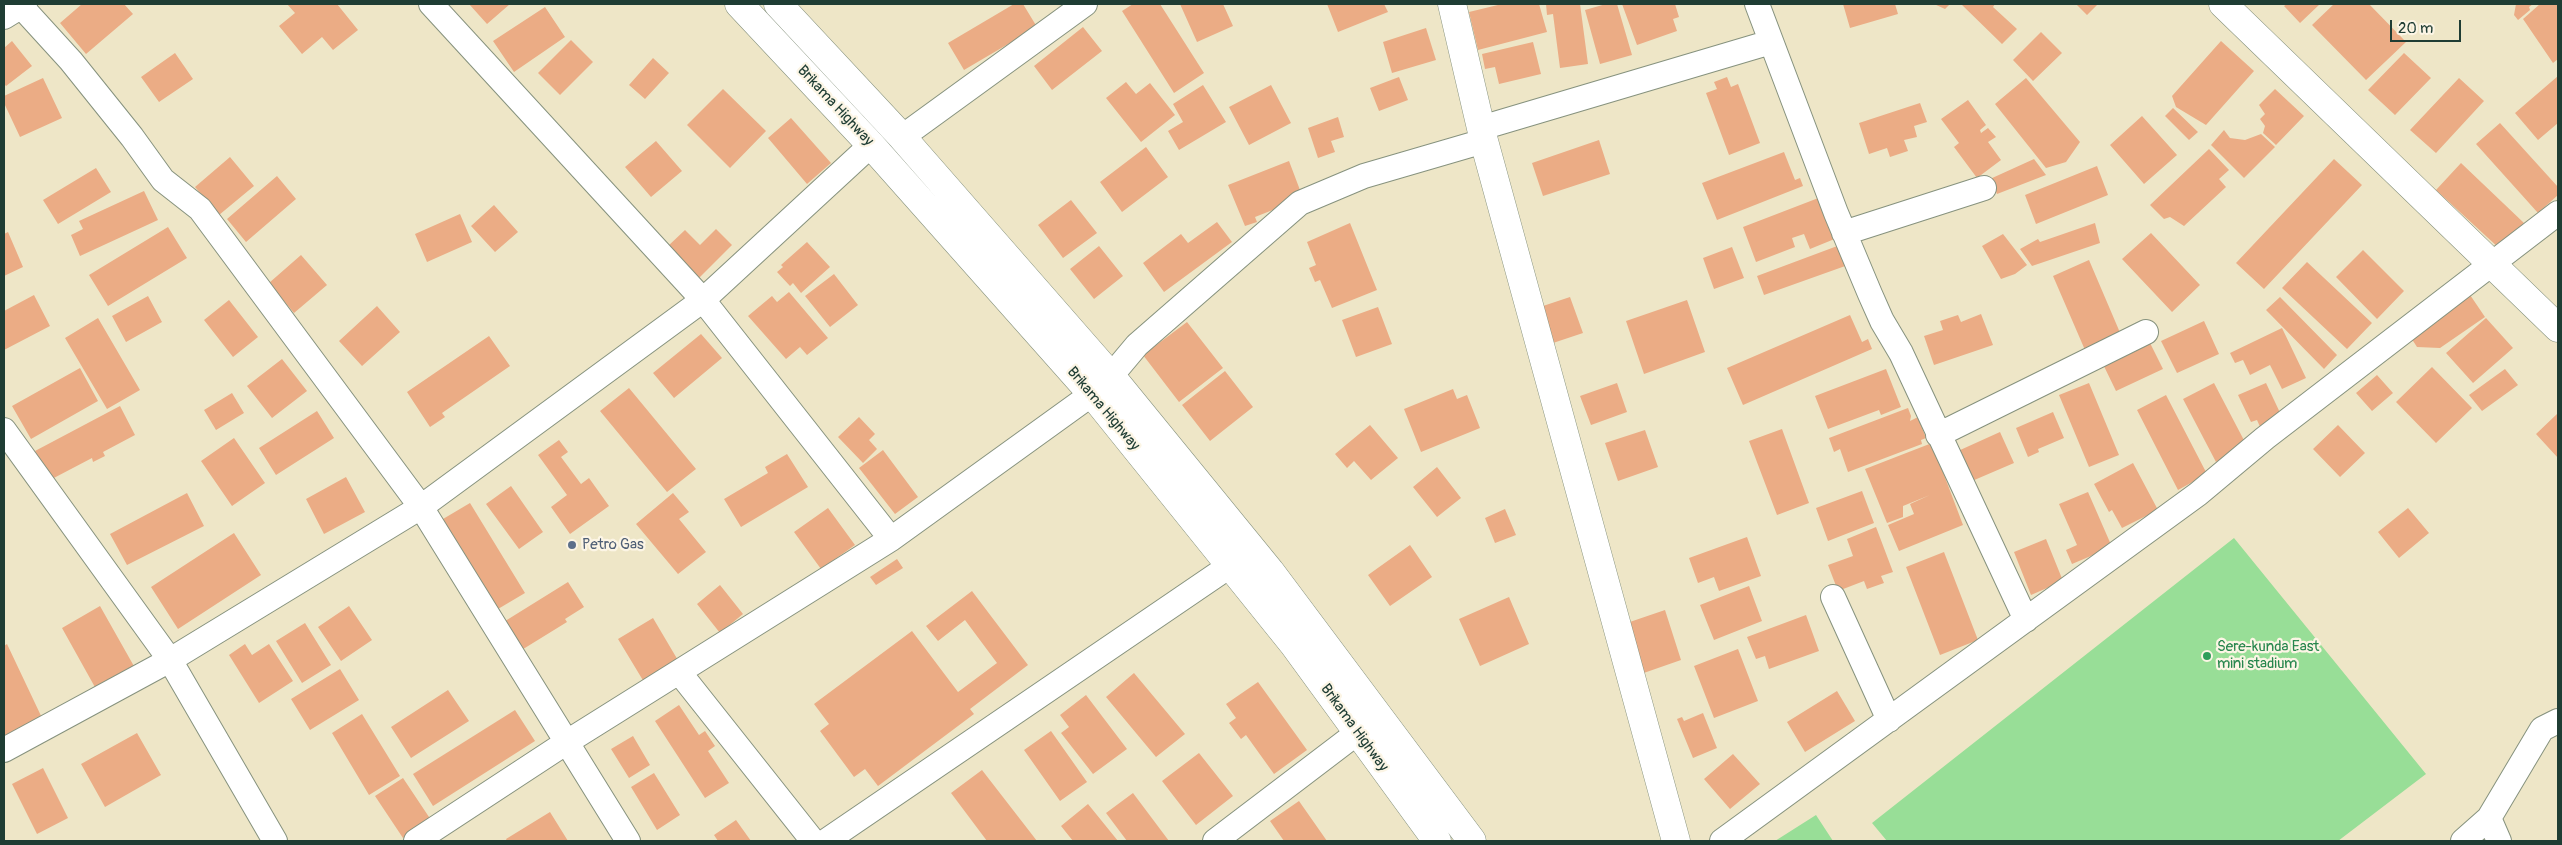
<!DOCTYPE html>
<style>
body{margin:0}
#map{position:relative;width:2562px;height:845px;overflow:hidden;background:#eee6c7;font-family:Pangolin,sans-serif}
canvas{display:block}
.frame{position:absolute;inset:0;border:5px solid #1f3d34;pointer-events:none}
.scale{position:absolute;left:2390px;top:20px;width:71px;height:22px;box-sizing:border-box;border:2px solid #1f3d34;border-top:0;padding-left:6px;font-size:15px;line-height:18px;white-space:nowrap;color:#1f3d34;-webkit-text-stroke:4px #fcf5e5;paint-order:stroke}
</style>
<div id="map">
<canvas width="2562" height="845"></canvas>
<div class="frame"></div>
<div class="scale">20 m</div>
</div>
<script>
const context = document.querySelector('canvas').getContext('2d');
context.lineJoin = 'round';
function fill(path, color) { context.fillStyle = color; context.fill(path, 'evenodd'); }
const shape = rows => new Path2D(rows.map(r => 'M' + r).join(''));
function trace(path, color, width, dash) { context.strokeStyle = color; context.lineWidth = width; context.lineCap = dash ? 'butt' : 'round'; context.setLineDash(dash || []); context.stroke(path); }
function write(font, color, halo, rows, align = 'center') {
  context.font = font + ' Pangolin,sans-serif'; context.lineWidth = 4.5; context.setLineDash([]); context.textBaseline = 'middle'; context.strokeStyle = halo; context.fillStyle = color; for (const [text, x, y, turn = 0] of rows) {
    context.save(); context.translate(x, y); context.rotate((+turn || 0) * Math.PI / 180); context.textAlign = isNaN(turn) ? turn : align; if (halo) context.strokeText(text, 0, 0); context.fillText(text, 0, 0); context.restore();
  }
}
fill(shape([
 [2234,538,2426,774,2338,841,1887,841,1872,823],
 [1816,815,1833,841,1775,841]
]), '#98de97');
fill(shape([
 [82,4,124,4,133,14,86,54,60,23],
 [287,4,337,4,358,30,333,50,322,37,302,54,279,26,295,13],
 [469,4,510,4,487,24],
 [1014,4,1023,4,1037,27,964,70,948,43],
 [1133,4,1160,4,1204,73,1174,93,1122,11],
 [1180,4,1223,4,1233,26,1197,42],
 [1327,4,1384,4,1388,12,1338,32],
 [1502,4,1539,4,1547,32,1478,50,1469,12],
 [1546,4,1580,4,1588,64,1560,68,1553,14,1547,15],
 [1606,4,1617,4,1632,55,1600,64,1585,10],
 [1622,4,1675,4,1679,17,1673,19,1677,31,1637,45],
 [1843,4,1895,4,1898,14,1850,28],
 [1934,4,1950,4,1945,9],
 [1961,4,1995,4,1993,7,2017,29,2002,44],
 [2076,4,2098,4,2087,15],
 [2287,4,2320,4,2300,23,2284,6],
 [2334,4,2369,4,2406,42,2366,80,2312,25],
 [2516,4,2533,4,2529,7,2530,10,2518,20,2514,15],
 [2540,4,2558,4,2558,59,2553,63,2523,19],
 [545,7,565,37,514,72,493,41],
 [1083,27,1102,51,1052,90,1034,66],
 [1426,28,1436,60,1392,73,1383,42],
 [2041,32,2062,53,2033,81,2013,60],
 [571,40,593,62,560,95,538,73],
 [12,41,32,66,6,86,4,84,4,48],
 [2221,41,2254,71,2206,125,2176,107,2172,96],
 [1533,42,1541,74,1499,84,1495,67,1485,69,1482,54],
 [175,53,193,79,159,102,141,77],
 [2404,53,2431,78,2395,115,2368,90],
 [653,58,669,73,645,99,629,85],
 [2558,76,2558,123,2538,140,2515,113],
 [1399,77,1408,100,1379,111,1370,88],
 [1727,77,1731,87,1738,84,1760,143,1729,155,1706,93,1717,89,1714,82],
 [43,78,62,118,20,137,4,103,4,96],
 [2026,78,2080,142,2066,162,2046,168,1995,104],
 [2459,78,2484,101,2436,153,2410,130],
 [1126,82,1136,94,1150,83,1175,115,1141,142,1106,98],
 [1203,85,1226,122,1179,150,1168,131,1183,122,1173,104],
 [1271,85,1291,123,1249,145,1229,107],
 [723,89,766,131,730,168,687,125],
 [2275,89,2304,116,2276,145,2263,133,2265,126,2260,119,2265,114,2259,105],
 [1968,100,1986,125,1980,130,1981,133,1988,128,1996,137,1988,142,2001,160,1977,178,1954,147,1959,143,1941,119],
 [1920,103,1927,122,1914,126,1917,137,1904,140,1908,151,1890,157,1887,148,1869,154,1859,123],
 [2173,108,2198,132,2189,140,2165,116],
 [2142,116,2177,155,2144,184,2110,145],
 [1338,117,1344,137,1331,141,1335,152,1318,158,1308,128],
 [791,118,831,163,807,184,768,138],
 [2500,123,2558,187,2558,195,2538,213,2476,144],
 [2224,130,2230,138,2245,140,2261,134,2275,147,2244,178,2211,145],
 [1599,140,1610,174,1543,196,1532,163],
 [656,141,682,171,651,197,625,167],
 [1146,147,1168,177,1122,212,1100,182],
 [2209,149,2229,170,2219,179,2226,187,2184,226,2170,217,2164,219,2150,205],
 [1784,152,1795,180,1800,178,1803,186,1717,220,1702,183],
 [230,157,254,186,219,215,195,187],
 [2034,159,2046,175,1997,194,1990,179],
 [2334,159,2362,185,2264,289,2236,263],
 [1289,161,1303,198,1255,217,1257,222,1245,226,1228,185],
 [2461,163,2524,223,2500,249,2436,190],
 [2097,166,2108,195,2036,224,2025,195],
 [96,168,111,192,58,224,43,200],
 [277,176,296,199,246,242,227,219],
 [144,191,158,220,80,256,71,235,83,229,79,221],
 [1821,197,1837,238,1810,249,1804,234,1792,238,1795,247,1756,262,1743,227],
 [1071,200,1097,233,1063,258,1038,225],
 [494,205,518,232,495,252,471,226],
 [460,214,472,242,427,262,415,234],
 [1217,222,1232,242,1164,292,1143,263,1181,234,1188,243],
 [1350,223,1377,290,1332,308,1320,280,1315,282,1309,268,1316,265,1307,242],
 [2095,223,2100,243,2032,266,2020,249,2038,239,2040,242],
 [168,227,187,258,108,306,89,275],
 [716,229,732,245,698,279,667,247,685,230,700,245],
 [8,232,23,267,4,276,4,234],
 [2151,233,2200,285,2172,312,2122,259],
 [2003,234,2027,265,2015,274,2001,279,1982,246],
 [807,242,830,267,801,293,793,283,790,286,777,272,783,267,781,265],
 [1840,245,1848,265,1764,295,1757,276],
 [1099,246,1123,276,1094,299,1070,269],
 [1732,247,1744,278,1714,289,1703,258],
 [2363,250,2404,291,2377,319,2336,277],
 [301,255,327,285,294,313,269,283],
 [2089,260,2124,342,2088,357,2053,276],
 [2307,262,2372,323,2347,349,2282,288],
 [834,274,858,305,830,327,805,296],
 [2466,289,2485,317,2440,348,2417,347,2406,330],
 [789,292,828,338,807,355,800,347,786,359,748,316,772,296,777,302],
 [34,295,50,326,4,350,4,311],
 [148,296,162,322,126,342,112,316],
 [1570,297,1583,333,1553,343,1540,307],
 [2280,297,2337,355,2324,369,2266,310],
 [229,300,258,337,233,357,204,320],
 [1687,300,1705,352,1644,374,1626,321],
 [377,306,400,332,362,366,339,341],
 [1378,307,1392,344,1356,357,1342,320],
 [1981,314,1993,345,1934,365,1924,336,1943,330,1940,321,1958,315,1961,322],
 [1850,315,1862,342,1868,339,1872,349,1743,405,1727,368],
 [98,318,140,390,107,409,65,338],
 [2486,318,2513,348,2473,383,2446,353],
 [2204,321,2219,354,2177,373,2161,341],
 [1187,322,1223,368,1179,402,1143,355],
 [2282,328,2306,378,2282,389,2270,365,2250,375,2243,360,2235,363,2230,353],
 [701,334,722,358,674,398,653,373],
 [2146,335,2163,369,2116,391,2100,358],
 [489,336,510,366,442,413,445,417,430,427,407,392],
 [282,359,307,391,272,418,247,386],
 [2432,367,2472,408,2436,443,2396,402],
 [80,368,98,401,31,439,12,406],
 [1886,369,1901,407,1881,415,1879,410,1828,429,1815,396],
 [2505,369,2518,385,2482,411,2469,395],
 [1225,371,1253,407,1210,441,1182,405],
 [2377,375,2393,393,2372,411,2356,393],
 [1617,383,1627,412,1591,425,1580,396],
 [2089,383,2119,455,2089,467,2059,395],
 [2214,383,2247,446,2216,462,2183,399],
 [2266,383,2283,419,2261,429,2257,420,2251,422,2238,395],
 [629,388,696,469,667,492,600,411],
 [1453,389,1457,399,1467,395,1480,428,1421,452,1404,409],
 [232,393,244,413,216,430,204,410],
 [2166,395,2207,474,2178,490,2137,410],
 [120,406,135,435,103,452,105,456,93,462,92,458,50,480,35,451],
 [1908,408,1911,416,1910,421,1918,417,1926,438,1921,440,1922,444,1848,472,1840,449,1834,452,1829,438],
 [317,411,334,438,276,475,259,448],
 [2053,412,2064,438,2038,449,2039,452,2028,457,2016,428],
 [2557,414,2558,415,2558,458,2536,434],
 [859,417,875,434,869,440,877,449,863,463,838,437],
 [1370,425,1398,458,1371,480,1354,461,1347,468,1335,454],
 [2338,425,2365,453,2340,477,2313,449],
 [1782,429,1809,503,1777,515,1749,441],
 [1645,430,1658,467,1618,481,1605,443],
 [2000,432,2014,463,1972,481,1958,451],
 [234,438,265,483,232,506,201,461],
 [559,440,568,452,561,457,581,484,589,478,609,506,570,534,551,507,567,495,538,455],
 [1932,443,1963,525,1899,551,1888,525,1914,514,1910,504,1930,495,1903,506,1903,517,1887,523,1865,469],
 [883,450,918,497,895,514,859,468],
 [787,454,808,487,741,527,724,499,768,473,765,467],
 [2133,463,2158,510,2122,528,2112,510,2109,512,2094,484],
 [1437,467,1461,498,1437,517,1413,487],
 [346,477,365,512,324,534,306,499],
 [511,486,543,532,519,549,486,504],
 [1862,491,1874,523,1828,541,1816,508],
 [2088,492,2112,547,2072,564,2066,550,2077,545,2059,504],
 [187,493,204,526,127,565,110,534],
 [673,493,689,512,679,519,706,552,678,574,636,524],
 [470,503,525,593,498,609,443,519],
 [828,508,855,545,821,569,794,532],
 [2408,508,2429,533,2399,558,2378,532],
 [1505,509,1516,535,1495,543,1485,518],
 [1876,527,1893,572,1881,576,1884,583,1867,589,1864,581,1838,591,1828,565,1853,556,1847,539],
 [234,533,261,575,178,629,151,587],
 [1747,537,1761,576,1719,591,1714,577,1698,583,1689,558],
 [2046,539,2063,581,2031,595,2014,552],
 [1410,545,1432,577,1390,606,1368,575],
 [1944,552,1978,640,1940,655,1906,567],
 [897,559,903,568,876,585,870,577],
 [568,582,584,607,565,619,567,622,520,651,502,623],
 [720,585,743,614,720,633,697,604],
 [1749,586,1762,621,1714,640,1700,605],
 [972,591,1028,665,970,709,974,714,878,786,865,769,854,777,820,731,829,724,814,704,912,631,958,692,997,663,965,620,938,641,926,626],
 [1509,597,1529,644,1480,666,1459,619],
 [100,606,135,668,96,689,62,628],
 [349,606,372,640,341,661,318,627],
 [1665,610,1681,660,1638,675,1621,625],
 [1806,615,1819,651,1769,669,1765,656,1756,659,1747,637],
 [653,618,679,662,644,682,618,639],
 [305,623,331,665,302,683,276,641],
 [7,644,43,720,4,738,4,646],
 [245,644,252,655,269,644,293,681,259,703,229,655],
 [1738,649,1758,701,1714,718,1694,666],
 [340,669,359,700,310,730,291,699],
 [1134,673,1185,734,1156,757,1106,697],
 [1258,682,1307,750,1274,774,1246,735,1241,739,1229,723,1236,718,1226,704],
 [448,690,469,721,411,758,391,727],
 [1837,691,1855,721,1805,752,1787,722],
 [1086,695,1127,749,1093,774,1061,733,1069,727,1060,715],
 [679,705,699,735,705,731,715,746,708,751,729,783,705,798,655,721],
 [515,710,535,741,433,806,413,774],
 [1703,713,1717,748,1693,758,1677,719,1682,717,1684,721],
 [362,714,400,776,369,795,332,733],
 [1051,731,1087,782,1060,801,1024,750],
 [137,733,161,775,105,807,81,764],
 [633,736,650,765,629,778,611,749],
 [1199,753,1233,796,1196,825,1162,781],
 [1733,754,1760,784,1730,809,1704,779],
 [43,768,68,818,37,834,12,784],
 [982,770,1037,841,987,841,951,793],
 [654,773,680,815,657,830,631,787],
 [403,778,431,820,403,838,375,796],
 [1133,793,1169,841,1127,841,1106,813],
 [1299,801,1327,841,1284,841,1270,821],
 [1088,804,1118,841,1073,841,1061,826],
 [550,812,568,841,507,841,506,839],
 [736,820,751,841,718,841,714,835]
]), '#ebac85');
const minor = shape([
 [19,4,71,61,132,137,163,180,200,209,421,507,628,841],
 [431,4,703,300,891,539],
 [1757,4,1836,213,1870,294,1882,321,1901,353,2026,620],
 [4,17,25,4],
 [1481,128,1771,42],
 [902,137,1085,4],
 [1844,233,1984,188],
 [4,430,170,660,275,841],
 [1938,435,2146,332],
 [1833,597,1889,720],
 [679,672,813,841],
 [4,750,170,660,421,507,703,300,871,145],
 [416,841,567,742,891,539,1092,394,1111,376,1137,345,1300,203,1364,176,1484,141],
 [826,841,1231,565],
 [1215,841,1357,733],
 [1722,841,2198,494,2265,438,2558,213],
 [2463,841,2489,818],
 [2499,841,2489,818,2542,729,2558,721]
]);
const tertiary = shape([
 [1452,4,1484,141,1676,841],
 [2223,4,2558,328]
]);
const trunk = shape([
 [739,4,871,145,1092,394,1294,645,1437,841],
 [778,4,902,137,1111,376,1270,571,1472,841]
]);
trace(minor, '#86927e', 26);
trace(tertiary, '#86927e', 29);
trace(trunk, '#86927e', 29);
trace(minor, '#fff', 24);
trace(tertiary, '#fff', 28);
trace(trunk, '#fff', 28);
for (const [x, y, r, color] of [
 [572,545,5,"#5c6f8a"],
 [2207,656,5,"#2e9e5b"]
]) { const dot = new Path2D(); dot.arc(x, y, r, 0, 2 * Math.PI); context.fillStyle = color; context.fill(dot); trace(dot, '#fcf5e5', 2); }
write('15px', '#1f3d34', '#fcf5e5', [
 ["Brikama Highway",835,106,47],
 ["Brikama Highway",1103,409,50],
 ["Brikama Highway",1354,728,54]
]);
write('15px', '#4e5e75', '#fcf5e5', [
 ["Petro Gas",582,545]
], 'left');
write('15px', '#27864d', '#fcf5e5', [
 ["Sere-kunda East",2217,647],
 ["mini stadium",2217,664]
], 'left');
</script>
